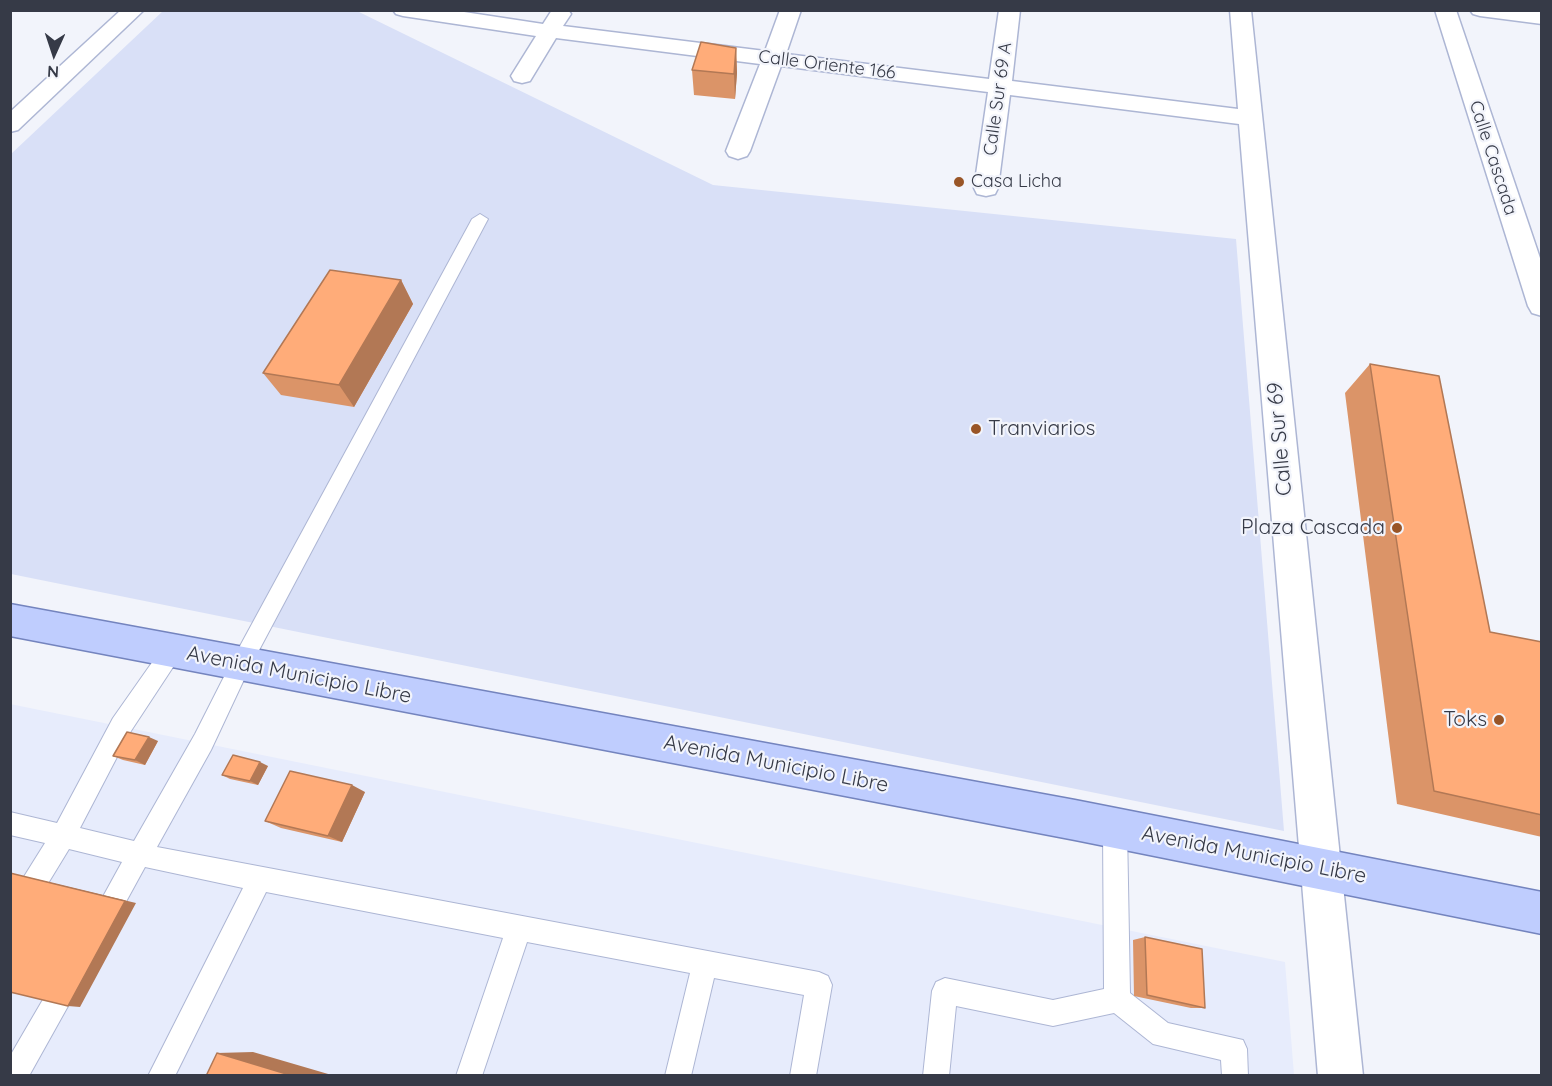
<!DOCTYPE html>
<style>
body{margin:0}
#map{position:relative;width:1552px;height:1086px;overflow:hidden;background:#f2f4fb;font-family:Quicksand,sans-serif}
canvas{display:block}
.frame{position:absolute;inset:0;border:12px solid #363a47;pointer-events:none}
.north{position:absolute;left:24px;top:24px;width:60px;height:60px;-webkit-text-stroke:4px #f2f4fb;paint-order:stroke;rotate:183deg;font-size:16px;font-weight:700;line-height:24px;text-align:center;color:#363a47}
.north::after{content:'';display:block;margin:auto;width:21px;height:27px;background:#363a47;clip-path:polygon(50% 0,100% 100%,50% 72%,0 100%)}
</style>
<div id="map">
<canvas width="1552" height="1086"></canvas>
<div class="frame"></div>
<div class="north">N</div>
</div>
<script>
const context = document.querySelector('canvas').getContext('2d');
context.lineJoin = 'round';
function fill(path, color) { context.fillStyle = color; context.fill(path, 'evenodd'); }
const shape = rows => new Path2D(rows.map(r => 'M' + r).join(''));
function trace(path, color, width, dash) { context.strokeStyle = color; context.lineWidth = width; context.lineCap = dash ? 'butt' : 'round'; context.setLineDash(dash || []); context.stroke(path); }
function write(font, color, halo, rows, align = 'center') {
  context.font = font + ' Quicksand,sans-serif'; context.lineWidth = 4.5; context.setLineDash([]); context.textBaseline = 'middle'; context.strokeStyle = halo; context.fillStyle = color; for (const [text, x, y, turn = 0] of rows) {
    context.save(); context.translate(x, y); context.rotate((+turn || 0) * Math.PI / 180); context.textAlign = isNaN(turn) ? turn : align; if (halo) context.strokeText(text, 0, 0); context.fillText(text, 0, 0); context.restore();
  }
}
fill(shape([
 [10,704,1285,962,1294,1075,11,1075]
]), '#e7ecfc');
fill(shape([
 [163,11,357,11,713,185,1236,239,1284,831,11,574,11,154]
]), '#d9e0f7');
const lane = shape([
 [480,214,488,219,248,671,211,750,157,847,819,972,828,976,832,985,816,1076,790,1076,804,995,714,978,691,1076,665,1076,690,973,527,942,482,1076,456,1076,503,938,266,892,175,1076,148,1076,243,888,145,867,110,931,101,934,92,931,89,922,122,862,69,849,19,931,10,934,10,899,45,843,10,835,10,812,57,823,113,718,165,644,172,641,179,644,182,651,179,658,129,734,80,828,134,841,195,734,234,657,472,219,480,214],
 [1115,816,1123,820,1127,828,1130,993,1168,1023,1243,1040,1247,1049,1248,1076,1222,1076,1221,1060,1153,1044,1114,1013,1053,1026,956,1006,949,1076,923,1076,932,991,936,982,945,978,1053,1000,1104,989,1103,828,1107,820,1115,816],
 [68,968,77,972,81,981,77,990,29,1076,10,1076,10,1056,59,972,68,968]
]);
const street = shape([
 [393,10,451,10,543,24,552,10,568,10,571,14,563,26,765,51,780,10,801,10,786,54,989,79,999,10,1020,10,1012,81,1238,109,1230,10,1251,10,1363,1076,1318,1076,1239,124,1010,95,998,188,995,194,986,196,977,194,974,188,988,92,781,66,750,151,747,156,738,159,729,156,726,151,760,64,556,38,530,81,522,83,514,81,511,76,536,36,403,16,396,14,393,10],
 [1435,10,1456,10,1542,264,1542,316,1532,313,1528,306,1435,10],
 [1470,10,1542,12,1542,24,1480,16,1473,14,1470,10]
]);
const secondary = shape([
 [121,10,144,10,18,130,10,132,10,112,121,10]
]);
const primary = shape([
 [10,604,1075,800,1542,892,1542,934,1075,840,10,636,10,604]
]);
trace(lane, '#adb6d4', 2);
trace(street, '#adb6d4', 3);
trace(secondary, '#adb6d4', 3);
trace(primary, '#7484be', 3);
fill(lane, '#fff');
fill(street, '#fff');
fill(secondary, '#fff');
fill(primary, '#bfcdfe');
fill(shape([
 [736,48,737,73,735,99,694,95,692,70],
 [401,280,413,304,354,407,281,395,263,373],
 [1370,364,1490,632,1542,642,1542,837,1397,804,1345,393],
 [158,741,145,765,123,760,113,756],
 [268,766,258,785,230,779,222,775],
 [365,792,342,842,281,828,265,821],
 [1145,937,1205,1008,1191,1008,1134,996,1133,940]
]), '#db9468');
fill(shape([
 [736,48,737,73,735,99,734,74],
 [401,280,413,304,354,407,339,385],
 [149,737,158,741,145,765,135,760],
 [260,762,268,766,258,785,250,781],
 [352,785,365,792,342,842,328,836],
 [10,873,136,903,80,1007,68,1006],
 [253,1052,335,1076,293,1076,217,1053]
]), '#b27855');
const building = shape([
 [701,42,736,48,734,74,692,70,701,42],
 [330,270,401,280,339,385,263,373,330,270],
 [1370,364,1439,376,1490,632,1542,642,1542,815,1434,791,1370,364],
 [127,732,149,737,135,760,113,756,127,732],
 [233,755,260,762,250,781,222,775,233,755],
 [290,771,352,785,328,836,265,821,290,771],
 [10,873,125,901,68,1006,10,992,10,873],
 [1145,937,1202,949,1205,1008,1147,995,1145,937],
 [217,1053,293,1076,206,1076,217,1053]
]);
fill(building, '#ffac79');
trace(building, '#b27855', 1.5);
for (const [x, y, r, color] of [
 [959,182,6,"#995527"],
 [976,429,6,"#995527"],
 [1397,528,6,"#995527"],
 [1499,720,6,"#995527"]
]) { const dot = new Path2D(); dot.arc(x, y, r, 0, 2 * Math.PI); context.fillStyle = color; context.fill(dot); trace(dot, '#f2f4fb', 2); }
write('18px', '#363a47', '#f2f4fb', [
 ["Calle Oriente 166",827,65,7],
 ["Calle Sur 69 A",998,99,-82],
 ["Calle Cascada",1493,158,72]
]);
write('18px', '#363a47', '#f2f4fb', [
 ["Casa Licha",971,182]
], 'left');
write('21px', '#363a47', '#f2f4fb', [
 ["Tranviarios",988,429,"left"],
 ["Plaza Cascada",1385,528],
 ["Toks",1487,720]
], 'right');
write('21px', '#363a47', '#f2f4fb', [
 ["Calle Sur 69",1280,439,-95],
 ["Avenida Municipio Libre",299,675,11],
 ["Avenida Municipio Libre",776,764,11],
 ["Avenida Municipio Libre",1254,855,11]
]);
</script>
